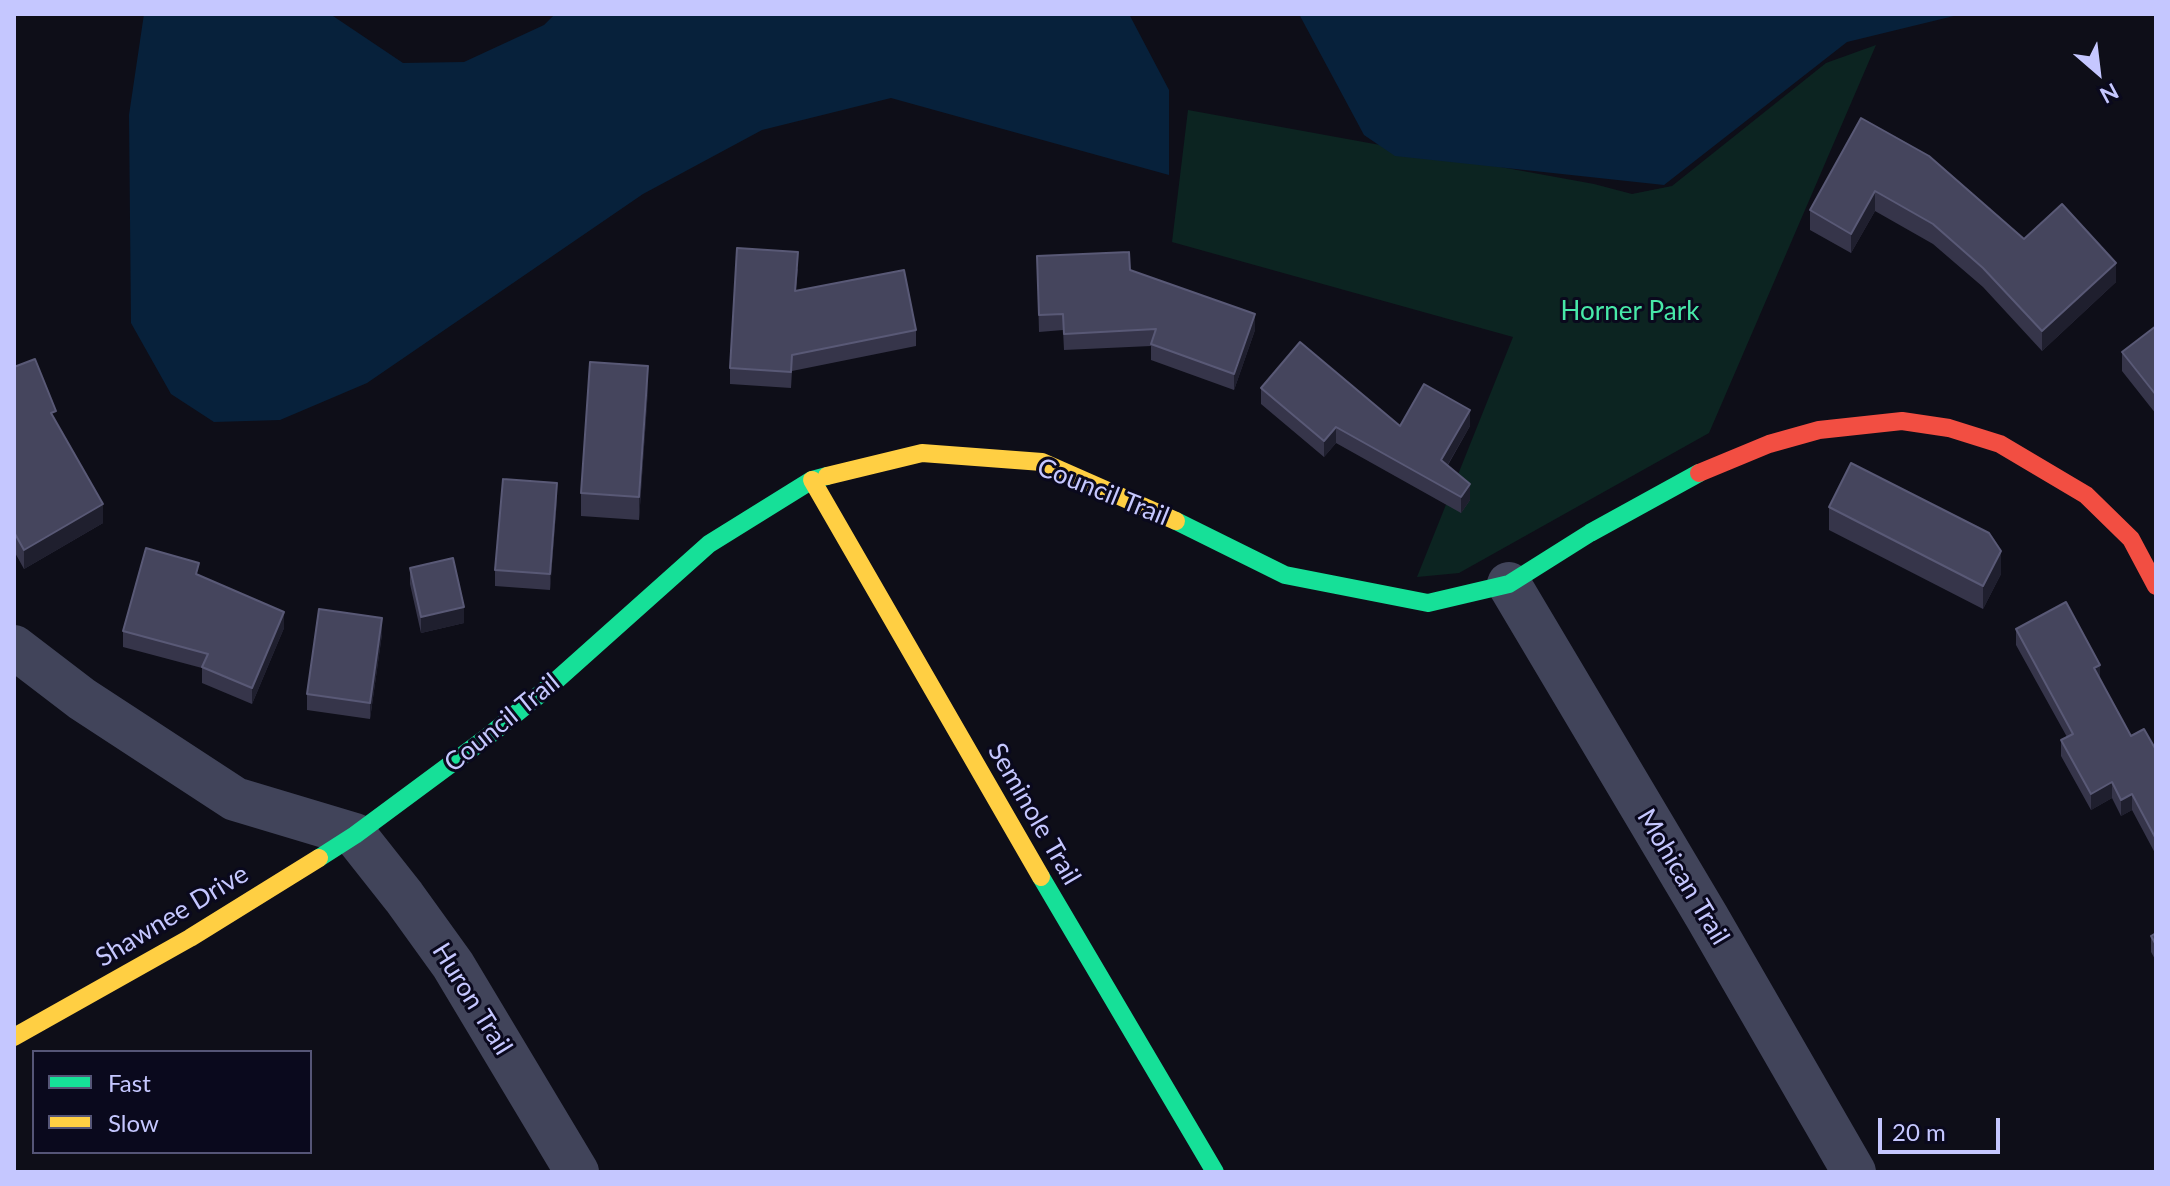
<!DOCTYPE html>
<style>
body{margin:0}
#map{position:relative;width:2170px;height:1186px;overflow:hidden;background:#0e0e18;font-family:Lato,sans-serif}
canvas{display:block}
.frame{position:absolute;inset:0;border:16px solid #c5c7ff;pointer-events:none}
.legend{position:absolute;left:32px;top:1050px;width:280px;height:104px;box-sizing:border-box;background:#0a091d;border:2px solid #557;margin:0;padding:10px 14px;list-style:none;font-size:24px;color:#c5c7ff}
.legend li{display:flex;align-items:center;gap:16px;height:40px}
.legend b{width:40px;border:2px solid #557}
.north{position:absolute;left:2058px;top:32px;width:80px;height:80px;-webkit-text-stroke:6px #0a091d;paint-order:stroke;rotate:152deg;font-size:22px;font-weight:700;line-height:32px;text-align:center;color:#c5c7ff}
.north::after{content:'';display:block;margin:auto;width:28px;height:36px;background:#c5c7ff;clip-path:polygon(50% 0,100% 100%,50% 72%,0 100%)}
.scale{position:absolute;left:1878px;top:1118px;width:122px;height:36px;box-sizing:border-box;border:4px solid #c5c7ff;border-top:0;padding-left:10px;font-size:24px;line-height:28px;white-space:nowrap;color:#c5c7ff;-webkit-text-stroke:6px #0a091d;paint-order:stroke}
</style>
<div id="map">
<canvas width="2170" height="1186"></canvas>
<div class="frame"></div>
<ul class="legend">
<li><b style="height:10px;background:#16e098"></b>Fast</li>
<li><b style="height:10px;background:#ffcf43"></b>Slow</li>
</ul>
<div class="north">N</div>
<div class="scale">20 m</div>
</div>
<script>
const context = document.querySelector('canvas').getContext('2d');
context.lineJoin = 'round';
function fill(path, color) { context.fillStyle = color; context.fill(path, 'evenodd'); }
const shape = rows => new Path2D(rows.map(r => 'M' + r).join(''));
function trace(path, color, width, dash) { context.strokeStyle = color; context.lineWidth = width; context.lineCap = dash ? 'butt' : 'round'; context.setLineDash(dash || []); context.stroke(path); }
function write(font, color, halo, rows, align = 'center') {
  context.font = font + ' Lato,sans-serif'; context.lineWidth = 6; context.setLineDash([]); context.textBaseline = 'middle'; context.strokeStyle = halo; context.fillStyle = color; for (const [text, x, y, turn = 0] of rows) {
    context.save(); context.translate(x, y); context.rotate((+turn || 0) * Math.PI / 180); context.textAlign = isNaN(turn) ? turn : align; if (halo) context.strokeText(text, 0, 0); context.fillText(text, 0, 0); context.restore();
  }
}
fill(shape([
 [1876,45,1709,433,1459,573,1417,577,1513,337,1172,242,1188,110,1594,184,1632,194,1672,186,1826,63]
]), '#0c2421');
fill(shape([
 [144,14,330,14,403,63,464,62,544,25,555,14,1129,14,1169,90,1169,175,891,98,762,130,643,194,367,383,280,420,214,422,171,394,131,323,129,115],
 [1299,14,1962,14,1847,42,1664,185,1395,156,1364,135]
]), '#07213b');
trace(shape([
 [1509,584,1707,917,1854,1172],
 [14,647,82,699,235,799,355,835,404,897,453,965,577,1172]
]), '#41445a', 44);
trace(shape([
 [1176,521,1285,575,1428,603,1509,584,1590,533,1699,473],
 [319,858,355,835,486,738,550,686,709,544,812,480,827,476],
 [1041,877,1215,1172]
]), '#16e098', 18);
trace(shape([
 [827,476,922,453,1042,462,1176,521],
 [812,480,1041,877],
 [14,1037,190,938,319,858]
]), '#ffcf43', 18);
trace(shape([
 [1699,473,1769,444,1819,430,1902,421,1949,428,2000,444,2086,495,2131,539,2156,586]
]), '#f24e42', 18);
fill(shape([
 [1861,118,2024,239,2116,282,2042,351,1983,287,1933,244,1875,211,1851,253,1810,230,1810,210],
 [1037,256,1130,270,1255,330,1234,390,1151,360,1151,346,1064,350,1063,330,1039,332],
 [798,268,796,291,916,330,916,346,792,371,791,388,730,384,730,368],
 [2156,326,2156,414,2122,371,2122,352],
 [14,367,56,421,103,523,24,569,14,551],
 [1261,388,1400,426,1470,426,1448,465,1470,500,1461,513,1336,443,1324,457,1261,404],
 [648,389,639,520,581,516,581,493],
 [557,499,550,590,495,586,495,570],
 [1829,507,2001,574,1983,609,1829,530],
 [410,568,464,623,421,633,410,584],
 [199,576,284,628,252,704,202,683,202,668,123,647,123,631],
 [2016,629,2100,680,2131,736,2156,750,2156,855,2132,810,2121,816,2112,798,2091,810,2061,756,2061,740,2067,737,2016,645],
 [382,634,370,719,307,710,307,694],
 [2156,933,2156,961,2151,952,2151,936]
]), '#36354a');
fill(shape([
 [1875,191,1875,211,1851,253,1851,234],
 [2116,263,2116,282,2042,351,2042,331],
 [1255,314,1255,330,1234,390,1234,374],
 [648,366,648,389,639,520,639,497],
 [1470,410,1470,426,1441,476,1441,460],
 [1336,427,1336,443,1324,457,1324,441],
 [557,483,557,499,550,590,550,574],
 [1470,484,1470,500,1461,513,1461,497],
 [103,504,103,523,24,569,24,550],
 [2001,551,2001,574,1983,609,1983,586],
 [464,607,464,623,421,633,421,617],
 [284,612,284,628,252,704,252,688],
 [382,618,382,634,370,719,370,703],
 [2100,665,2100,681,2094,668],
 [2112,782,2112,798,2091,810,2091,794],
 [2132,794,2132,810,2121,816,2121,800]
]), '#1f1f2e');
const building = shape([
 [1861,118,1929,156,2024,239,2062,204,2116,263,2042,331,1983,268,1933,224,1875,191,1851,234,1810,210,1861,118],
 [737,248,798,252,795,291,904,270,916,330,792,355,791,372,730,368,737,248],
 [1129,252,1130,270,1255,314,1234,374,1151,344,1156,329,1064,334,1063,314,1039,315,1037,256,1129,252],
 [2156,326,2156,395,2122,352,2156,326],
 [1300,342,1400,426,1424,384,1470,410,1441,460,1470,484,1461,497,1336,427,1324,441,1261,388,1300,342],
 [35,359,56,411,51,413,103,504,24,550,14,532,14,367,35,359],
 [590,362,648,366,639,497,581,493,590,362],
 [1851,463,1989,533,2001,551,1983,586,1829,507,1851,463],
 [503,479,557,483,550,574,495,570,503,479],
 [146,548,199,563,196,574,284,612,252,688,202,667,208,654,123,631,146,548],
 [453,558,464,607,421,617,410,568,453,558],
 [2066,602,2100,665,2094,668,2131,736,2144,729,2156,750,2156,839,2132,794,2121,800,2112,782,2091,794,2061,740,2073,734,2016,629,2066,602],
 [319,609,382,618,370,703,307,694,319,609],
 [2156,933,2156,945,2151,936,2156,933]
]);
fill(building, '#45455d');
trace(building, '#595976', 2);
write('26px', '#47e9a8', '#0a091d', [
 ["Horner Park",1630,312]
]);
write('26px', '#c5c7ff', '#0a091d', [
 ["Council Trail",1103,492,22],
 ["Council Trail",502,723,-39],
 ["Seminole Trail",1034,814,60],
 ["Mohican Trail",1683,877,59],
 ["Shawnee Drive",172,916,-31],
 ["Huron Trail",472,999,58]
]);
</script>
